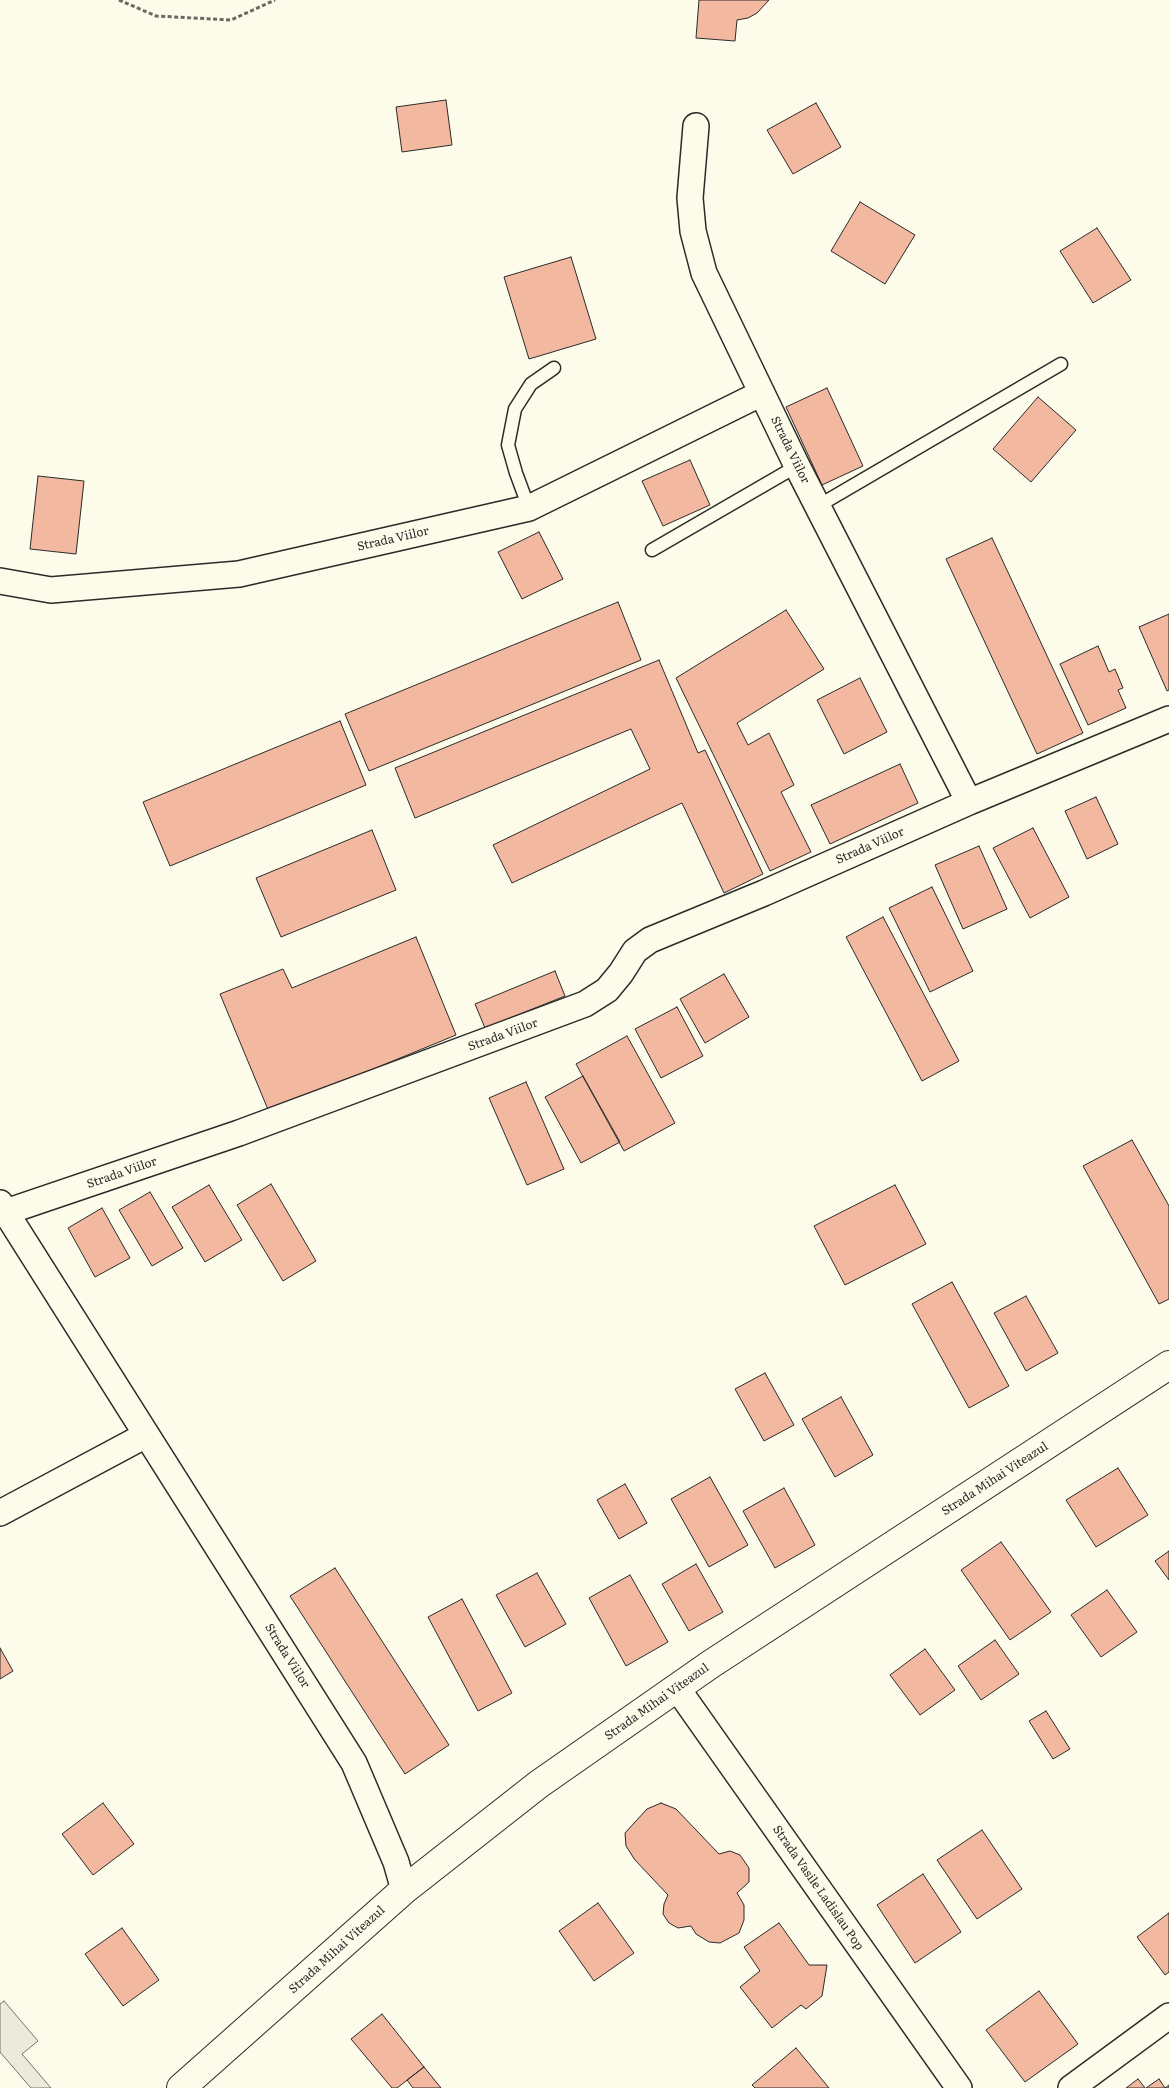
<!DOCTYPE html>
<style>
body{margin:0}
canvas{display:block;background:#fdfbea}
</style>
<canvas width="1169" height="2088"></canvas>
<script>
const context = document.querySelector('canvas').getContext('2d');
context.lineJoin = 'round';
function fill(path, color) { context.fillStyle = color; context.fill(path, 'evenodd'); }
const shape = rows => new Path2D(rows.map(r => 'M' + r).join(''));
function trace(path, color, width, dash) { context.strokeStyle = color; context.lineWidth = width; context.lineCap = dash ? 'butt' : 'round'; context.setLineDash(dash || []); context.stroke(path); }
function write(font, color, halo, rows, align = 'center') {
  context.font = font + ' Literata,serif'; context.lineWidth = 4; context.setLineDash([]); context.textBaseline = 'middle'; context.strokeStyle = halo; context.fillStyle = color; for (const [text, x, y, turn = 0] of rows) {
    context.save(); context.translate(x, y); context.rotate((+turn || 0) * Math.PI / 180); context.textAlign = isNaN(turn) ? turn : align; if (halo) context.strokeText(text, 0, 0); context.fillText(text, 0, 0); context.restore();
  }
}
const parking = shape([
 [4,2001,38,2041,22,2054,51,2088,31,2088,0,2052,0,2004,4,2001]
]);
fill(parking, '#eceadb');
trace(parking, '#74746e', 1);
const building = shape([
 [699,0,769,0,757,13,748,18,737,20,735,41,696,38,699,0],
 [446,100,452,145,402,152,396,107,446,100],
 [816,103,841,147,793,174,767,130,816,103],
 [860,202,915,235,885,284,831,251,860,202],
 [1097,228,1131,280,1093,303,1060,251,1097,228],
 [571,257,596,339,529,359,504,277,571,257],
 [827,388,863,466,822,485,786,407,827,388],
 [1038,397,1076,430,1031,482,993,449,1038,397],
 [690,460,710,505,663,526,642,481,690,460],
 [38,476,84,481,76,554,30,549,38,476],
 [539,532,563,579,522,599,498,552,539,532],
 [992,538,1083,733,1037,754,946,559,992,538],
 [618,602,641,660,369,771,345,714,618,602],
 [786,610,824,669,737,723,748,745,769,733,794,785,781,792,811,852,770,871,676,678,786,610],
 [1169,614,1169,690,1167,691,1139,627,1169,614],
 [1098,646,1109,672,1115,669,1123,688,1118,690,1126,708,1088,725,1060,664,1098,646],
 [659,660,698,753,705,750,763,874,724,893,682,803,512,883,493,845,650,769,631,729,415,818,395,768,659,660],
 [860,678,887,732,844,754,817,700,860,678],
 [340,721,366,785,170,866,143,802,340,721],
 [900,764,918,803,830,844,811,805,900,764],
 [1096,797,1118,844,1087,859,1065,811,1096,797],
 [1033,828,1069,897,1030,918,993,848,1033,828],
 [372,830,396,890,281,937,256,878,372,830],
 [979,846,1007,909,963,929,935,865,979,846],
 [932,887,973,971,930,992,889,908,932,887],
 [883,917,959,1061,922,1081,846,937,883,917],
 [416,937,456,1035,269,1112,220,994,283,969,292,988,416,937],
 [555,971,565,996,485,1028,475,1004,555,971],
 [724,974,749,1017,705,1043,680,999,724,974],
 [677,1007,703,1056,661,1078,635,1029,677,1007],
 [627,1036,675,1123,624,1151,576,1064,627,1036],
 [583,1076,620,1142,581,1163,545,1097,583,1076],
 [526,1082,564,1169,527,1185,489,1098,526,1082],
 [1132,1140,1169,1206,1169,1299,1159,1304,1083,1166,1132,1140],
 [271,1184,316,1261,283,1281,237,1205,271,1184],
 [209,1185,242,1240,205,1262,172,1207,209,1185],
 [895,1185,926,1244,845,1285,814,1226,895,1185],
 [150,1192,183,1248,152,1266,119,1210,150,1192],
 [102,1208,130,1258,95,1277,68,1228,102,1208],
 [952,1282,1009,1386,969,1408,912,1304,952,1282],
 [1026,1296,1058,1353,1026,1371,994,1313,1026,1296],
 [765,1373,794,1425,764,1441,735,1389,765,1373],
 [841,1397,873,1455,835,1477,802,1419,841,1397],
 [1118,1468,1148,1515,1096,1547,1066,1500,1118,1468],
 [710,1477,748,1545,709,1567,671,1499,710,1477],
 [625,1484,647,1523,619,1539,597,1500,625,1484],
 [784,1488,815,1545,775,1568,743,1511,784,1488],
 [1001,1542,1051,1612,1010,1640,961,1570,1001,1542],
 [1169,1551,1169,1580,1155,1561,1169,1551],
 [696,1564,723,1612,689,1631,662,1584,696,1564],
 [335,1568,449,1745,405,1774,290,1596,335,1568],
 [537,1573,566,1624,525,1647,496,1595,537,1573],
 [630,1575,668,1642,626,1666,589,1598,630,1575],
 [1107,1590,1137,1632,1101,1657,1071,1615,1107,1590],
 [462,1599,512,1693,478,1711,428,1617,462,1599],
 [995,1640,1019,1674,981,1700,958,1666,995,1640],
 [0,1648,13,1671,0,1679,0,1648],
 [925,1649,955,1690,920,1715,890,1675,925,1649],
 [1046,1711,1070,1749,1053,1759,1029,1721,1046,1711],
 [103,1803,134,1844,93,1875,62,1834,103,1803],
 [661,1803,676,1809,719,1854,730,1851,740,1855,749,1868,749,1882,737,1893,744,1905,744,1920,739,1933,720,1943,709,1942,696,1934,691,1926,678,1928,669,1923,663,1914,664,1904,668,1895,635,1860,626,1846,625,1833,647,1809,661,1803],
 [982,1830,1022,1889,977,1919,937,1860,982,1830],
 [923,1874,961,1932,915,1963,877,1905,923,1874],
 [598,1903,634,1953,594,1981,559,1931,598,1903],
 [1169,1913,1169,1972,1165,1975,1137,1937,1169,1913],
 [779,1923,809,1965,827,1965,822,1996,806,2009,801,2005,772,2028,740,1987,760,1971,744,1947,779,1923],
 [122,1928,159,1980,123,2006,85,1954,122,1928],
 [1039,1991,1078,2044,1025,2082,986,2030,1039,1991],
 [382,2014,424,2067,397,2088,392,2088,351,2039,382,2014],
 [796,2048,829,2088,755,2088,752,2085,796,2048],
 [424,2067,441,2088,413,2088,407,2080,424,2067],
 [1138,2079,1145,2088,1126,2088,1138,2079],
 [1159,2079,1165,2088,1169,2085,1169,2088,1146,2088,1159,2079]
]);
fill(building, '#f2b8a0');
trace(building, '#2b2b2b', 1);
const lane = shape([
 [818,506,1061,364],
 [529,508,516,473,508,445,515,409,531,384,554,368],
 [652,550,797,466]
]);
const street = shape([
 [696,126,690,198,693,231,704,273,797,466,969,802],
 [0,581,51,590,239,574,529,508,762,393],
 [0,1203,354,1763,396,1862,404,1890],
 [0,1214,239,1133,585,1004,607,990,621,973,635,951,650,940,764,893,969,802,1169,719],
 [0,1513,146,1435],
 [677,1688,959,2088],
 [1071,2088,1169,2016]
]);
const highway = shape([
 [181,2088,404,1890,539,1784,711,1664,1169,1365]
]);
trace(lane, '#2b2b2b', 15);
trace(street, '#2b2b2b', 28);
trace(highway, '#2b2b2b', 30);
trace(shape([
 [119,0,156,16,231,20,275,0]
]), '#6a6964', 3, [4, 2.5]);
trace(lane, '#fdfbea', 12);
trace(street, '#fdfbea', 25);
trace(highway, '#fdfbea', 28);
write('12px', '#2b2b2b', '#fdfbea', [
 ["Strada Viilor",790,450,64],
 ["Strada Viilor",393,539,-13],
 ["Strada Viilor",870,846,-24],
 ["Strada Viilor",503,1035,-20],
 ["Strada Viilor",122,1173,-19],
 ["Strada Mihai Viteazul",995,1479,-33],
 ["Strada Viilor",287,1656,58],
 ["Strada Mihai Viteazul",657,1702,-35],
 ["Strada Vasile Ladislau Pop",818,1888,55],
 ["Strada Mihai Viteazul",337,1950,-42]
]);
</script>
